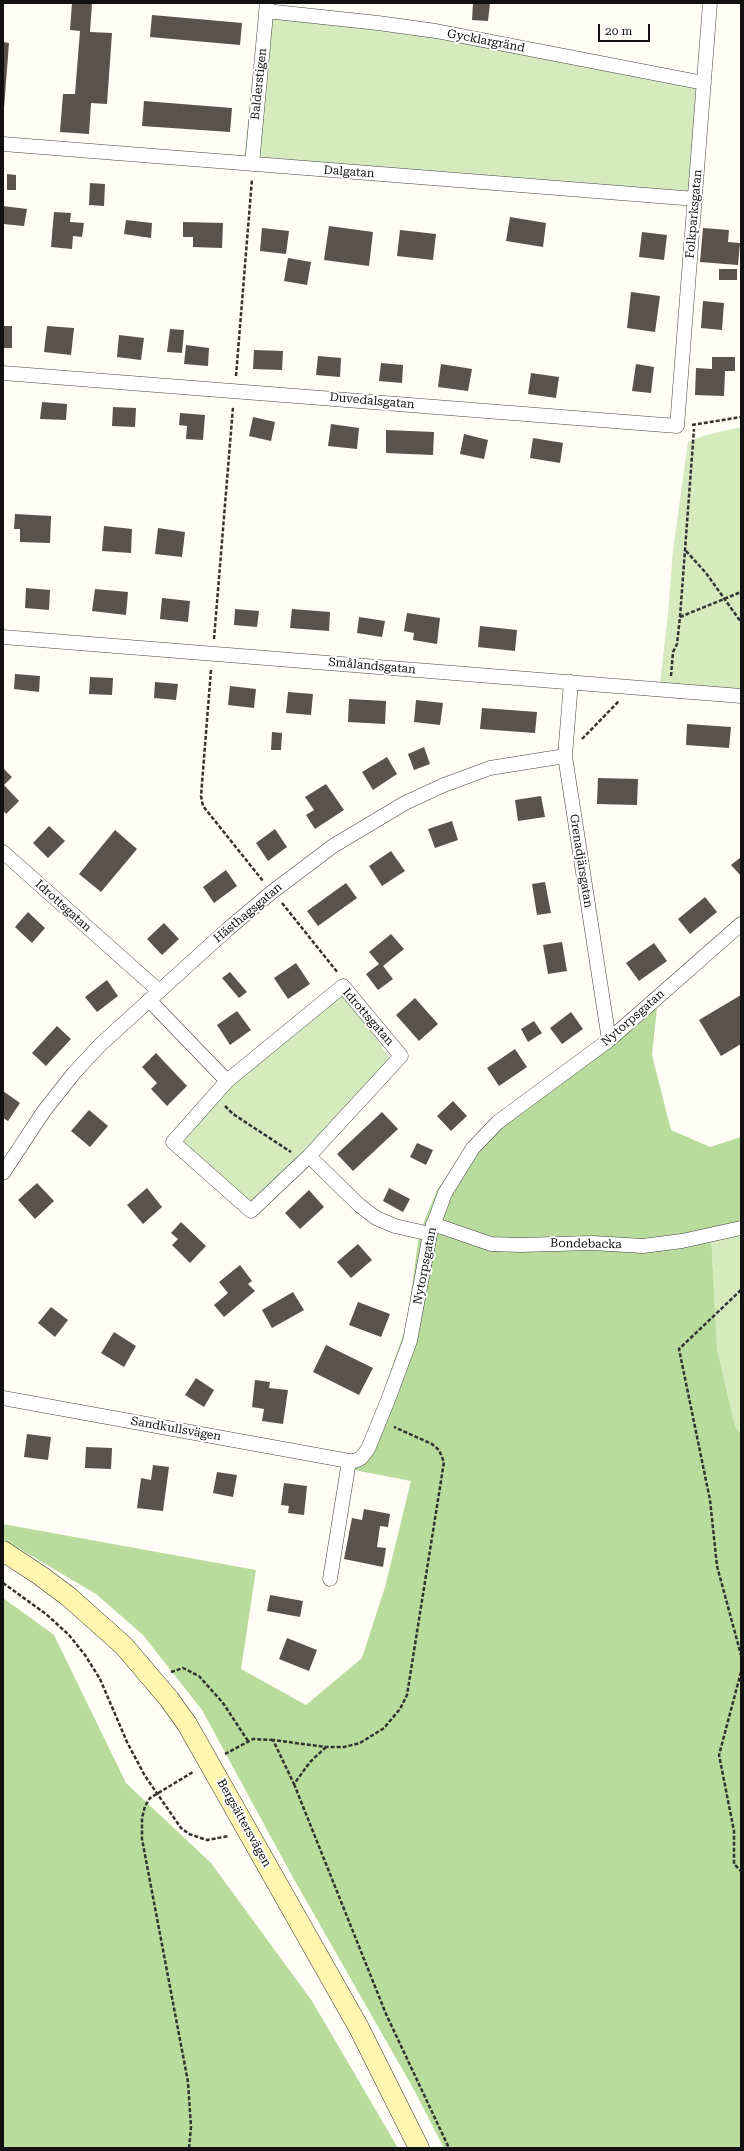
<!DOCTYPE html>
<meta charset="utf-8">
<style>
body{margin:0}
#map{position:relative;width:744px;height:2151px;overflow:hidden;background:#fffdf5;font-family:"Roboto Serif",serif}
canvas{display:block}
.frame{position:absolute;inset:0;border:4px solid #111;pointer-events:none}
.scale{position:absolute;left:598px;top:24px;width:52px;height:18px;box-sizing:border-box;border:2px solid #111;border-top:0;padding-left:5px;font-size:12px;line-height:14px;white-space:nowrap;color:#111;-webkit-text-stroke:3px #fff;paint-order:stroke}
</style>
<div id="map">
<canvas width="744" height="2151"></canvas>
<div class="frame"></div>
<div class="scale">20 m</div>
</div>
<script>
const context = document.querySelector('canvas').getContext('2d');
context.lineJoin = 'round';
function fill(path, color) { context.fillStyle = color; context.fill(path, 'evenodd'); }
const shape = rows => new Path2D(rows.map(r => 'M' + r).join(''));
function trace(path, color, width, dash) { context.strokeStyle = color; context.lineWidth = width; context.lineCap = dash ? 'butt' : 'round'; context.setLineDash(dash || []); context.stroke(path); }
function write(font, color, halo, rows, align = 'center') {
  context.font = font + ' "Roboto Serif",serif'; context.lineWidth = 4; context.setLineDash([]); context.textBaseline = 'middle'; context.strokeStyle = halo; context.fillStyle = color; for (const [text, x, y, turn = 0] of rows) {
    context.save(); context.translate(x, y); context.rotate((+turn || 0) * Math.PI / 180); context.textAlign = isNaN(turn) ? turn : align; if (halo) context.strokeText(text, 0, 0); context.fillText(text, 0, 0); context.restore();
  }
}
fill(shape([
 [260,10,696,78,694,205,243,167],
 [741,427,741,695,659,692,668,614,673,550,688,442,706,435],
 [342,987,389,1058,369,1087,248,1209,176,1143,220,1086],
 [741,1230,741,1434,735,1426,717,1348,711,1233]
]), '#d5ebbd');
fill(shape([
 [658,998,652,1055,671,1130,710,1147,741,1137,741,1230,711,1233,717,1348,735,1426,741,1434,741,2148,444,2148,413,2088,291,1874,202,1710,143,1635,96,1594,3,1539,3,1524,256,1570,241,1669,306,1705,362,1658,385,1587,411,1481,339,1467,364,1446,407,1324,419,1234,437,1190,473,1138],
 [3,1598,54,1635,126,1783,211,1863,312,2001,398,2148,3,2148]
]), '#b9dc9c');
fill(shape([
 [72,3,92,3,90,32,112,33,107,104,91,103,89,134,60,132,63,94,75,94,80,31,70,30],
 [473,3,490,3,488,21,472,20],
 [152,15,242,23,240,45,150,37],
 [3,42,9,43,4,108,3,108],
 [144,101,232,108,230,132,142,126],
 [7,174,16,175,16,190,7,190],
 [90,183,105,184,104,206,89,205],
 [3,206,27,209,24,226,3,224],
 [54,212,71,213,70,222,84,223,82,237,73,236,72,249,51,247],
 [510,217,546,223,543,247,506,241],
 [126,220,152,223,151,238,124,234],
 [183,222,223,223,222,248,193,247,193,237,183,237],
 [329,226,373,232,369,266,324,260],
 [262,228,289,231,286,254,260,251],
 [703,228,729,230,728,242,740,243,738,265,700,262],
 [400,230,436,234,433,260,397,256],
 [642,232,667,235,664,260,639,257],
 [288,258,311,262,307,285,284,281],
 [719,269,737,269,737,280,719,280],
 [631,292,660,296,655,332,627,328],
 [703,301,724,303,722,330,701,328],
 [3,326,12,326,12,348,3,348],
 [47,326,74,328,71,355,44,352],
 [170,329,184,330,182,353,167,352],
 [119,335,144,338,141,360,117,357],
 [186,345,209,348,208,366,184,364],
 [254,350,283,351,282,370,253,369],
 [318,356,341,358,340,377,316,375],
 [712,357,735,357,735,371,725,371,724,396,695,395,696,368,712,369],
 [381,363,403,365,402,383,379,381],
 [441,364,472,369,468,391,438,387],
 [636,364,654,367,651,393,632,391],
 [531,373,559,377,556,398,528,394],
 [42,402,67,404,66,420,40,419],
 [113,407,136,408,135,427,112,426],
 [180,413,205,415,203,440,186,439,187,426,179,425],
 [253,417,275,422,271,441,249,436],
 [331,424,359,428,357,449,328,446],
 [386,430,434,432,433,455,386,453],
 [464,434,488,440,484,459,460,454],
 [533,438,563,443,560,463,530,458],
 [15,514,51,516,50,543,20,542,20,529,14,529],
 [104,526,132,529,131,553,102,551],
 [158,528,185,532,182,557,155,554],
 [26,588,50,590,49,610,25,608],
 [95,589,128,592,126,615,92,611],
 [162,598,190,601,188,622,160,619],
 [235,609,259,611,257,627,234,625],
 [292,609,330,612,329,631,290,628],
 [407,613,440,618,437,644,413,640,414,633,404,631],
 [359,617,385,621,382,637,357,633],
 [480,626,517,630,515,651,478,647],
 [15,674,40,676,39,692,14,689],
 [90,677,113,678,112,695,89,694],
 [155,682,178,684,176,700,154,698],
 [230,686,256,689,254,708,228,705],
 [288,692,313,694,311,715,286,713],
 [349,699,386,701,385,724,348,722],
 [416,700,443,703,440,725,414,722],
 [482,708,537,712,535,733,480,729],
 [687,724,731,727,729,748,686,745],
 [272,732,282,733,281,750,271,750],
 [424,747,430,764,414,770,408,754],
 [387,757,397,774,373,790,362,772],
 [3,768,12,777,4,785,19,801,6,814,3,810],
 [598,778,638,779,637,805,597,804],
 [326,784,344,810,315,829,306,815,314,810,305,797],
 [541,796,545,817,518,821,515,800],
 [452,821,458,840,435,848,428,829],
 [49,826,65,841,48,858,33,843],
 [275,829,287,847,268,861,256,843],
 [115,830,137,849,101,892,79,874],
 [391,851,405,871,382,886,369,866],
 [741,857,741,876,731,865],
 [226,870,237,886,214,903,203,887],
 [545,882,551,913,537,915,532,884],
 [346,883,357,898,318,926,307,911],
 [705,897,717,912,690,934,678,919],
 [28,912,45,928,32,943,15,927],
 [164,923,179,939,162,955,147,939],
 [391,934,404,949,383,966,393,979,378,990,366,974,379,964,369,952],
 [562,942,567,971,548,974,543,945],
 [654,943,667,961,639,981,626,963],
 [296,963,310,984,288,999,274,978],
 [230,972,247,992,239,998,222,978],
 [107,980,118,996,97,1012,85,997],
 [741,995,741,1044,721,1056,699,1020],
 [415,998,438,1024,419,1041,396,1015],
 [237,1011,251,1030,230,1045,217,1025],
 [571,1012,583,1029,562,1044,550,1028],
 [534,1021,542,1033,528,1042,521,1029],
 [57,1026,71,1039,46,1066,32,1053],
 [515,1049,527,1067,499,1086,487,1068],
 [156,1053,187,1086,167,1106,151,1089,157,1083,142,1067],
 [3,1091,20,1103,8,1121,3,1118],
 [453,1101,467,1116,451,1131,437,1116],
 [89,1110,108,1126,90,1147,71,1131],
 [382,1112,398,1129,353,1171,337,1154],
 [417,1143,433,1150,426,1165,410,1157],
 [37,1183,54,1201,35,1219,18,1200],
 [147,1188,162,1207,143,1224,127,1205],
 [389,1188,410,1199,403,1212,383,1201],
 [309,1190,324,1207,300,1229,285,1213],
 [181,1222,206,1246,190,1263,172,1245,178,1239,171,1233],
 [358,1244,372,1260,351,1278,337,1262],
 [240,1265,252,1281,248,1284,255,1291,224,1317,214,1305,228,1293,219,1282],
 [293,1292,304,1310,272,1328,262,1310],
 [358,1302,390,1314,381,1337,349,1325],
 [51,1307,68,1320,55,1337,38,1323],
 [114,1332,136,1346,124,1367,101,1353],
 [326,1345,373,1368,359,1395,313,1372],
 [196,1378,214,1390,204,1407,185,1395],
 [255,1380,270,1382,269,1388,288,1390,283,1424,262,1421,264,1409,252,1407],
 [27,1434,51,1437,48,1460,24,1457],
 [86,1447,112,1448,111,1469,85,1468],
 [153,1465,169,1467,163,1511,137,1508,141,1478,151,1480],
 [217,1472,237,1475,233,1497,213,1493],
 [284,1483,307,1486,304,1515,288,1513,289,1506,281,1505],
 [364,1509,390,1514,388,1527,380,1526,377,1547,386,1548,383,1567,344,1559,352,1518,362,1520],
 [270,1595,303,1601,300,1617,267,1611],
 [287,1638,317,1650,309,1671,279,1659]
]), '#5a524d');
const street = shape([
 [266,11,378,23,436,31,704,83],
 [3,144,696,199],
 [252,164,267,3],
 [3,373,677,426,710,3],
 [3,637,741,696],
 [571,682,565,756,609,1040],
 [3,852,159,991],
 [149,1000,227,1081,173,1142,251,1211,309,1156,401,1056,343,986,227,1081],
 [309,1156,359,1205,376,1218,395,1226,430,1234],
 [3,1173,44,1111,74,1073,101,1044,228,929,272,892,333,846,405,803,444,785,490,768,565,756],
 [433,1224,491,1244,521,1245,592,1243,643,1246,682,1241,741,1228],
 [3,1398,349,1461,355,1461,361,1458,368,1449,388,1400,410,1341,430,1234,445,1193,473,1148,498,1122,609,1040,741,924],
 [330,1579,349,1461]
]);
const secondary = shape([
 [3,1551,41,1576,69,1597,124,1646,169,1699,187,1724,359,2028,419,2148]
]);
trace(street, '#444', 15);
trace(secondary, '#333', 21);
trace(shape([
 [236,376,252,179],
 [692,425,741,417],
 [686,551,706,573,741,622],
 [680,617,741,592],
 [214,639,233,407],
 [211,670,201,796,203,806,263,881],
 [671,676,673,652,677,644,680,617,694,429],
 [582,739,619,701],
 [282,903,338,973],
 [225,1106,233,1114,291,1152],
 [741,1290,679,1349,710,1500,717,1566,741,1655],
 [3,1583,46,1614,69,1635,85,1655,100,1679,127,1742,145,1776,181,1828,189,1834,207,1840,229,1836],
 [171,1672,183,1668,199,1676,223,1703,248,1741],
 [741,1672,719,1755,734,1831,734,1864,741,1871],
 [326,1747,310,1762,294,1784,273,1740,326,1747,344,1747,360,1743,384,1728,400,1709,407,1695,444,1462,439,1450,432,1444,394,1427],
 [225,1754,253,1739,273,1740],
 [294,1784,386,2014,449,2148],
 [189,2148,191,2127,188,2082,142,1839,142,1818,145,1806,150,1798,193,1772]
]), '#333', 2.5, [4, 2]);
trace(street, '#fff', 14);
trace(secondary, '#fff6b0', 20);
write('12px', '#111', '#fff', [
 ["Gycklargränd",486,41,11],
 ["Balderstigen",259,84,-84],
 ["Dalgatan",349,172,4],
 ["Folkparksgatan",694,214,-85],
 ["Duvedalsgatan",372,401,5],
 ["Smålandsgatan",372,666,5],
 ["Grenadjärsgatan",581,861,81],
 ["Idrottsgatan",63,906,42],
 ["Hästhagsgatan",248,913,-40],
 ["Idrottsgatan",368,1017,49],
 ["Nytorpsgatan",633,1018,-41],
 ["Bondebacka",586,1244,1],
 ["Nytorpsgatan",425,1266,-79],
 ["Sandkullsvägen",176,1429,10],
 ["Bergsättersvägen",244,1823,61]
]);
</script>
